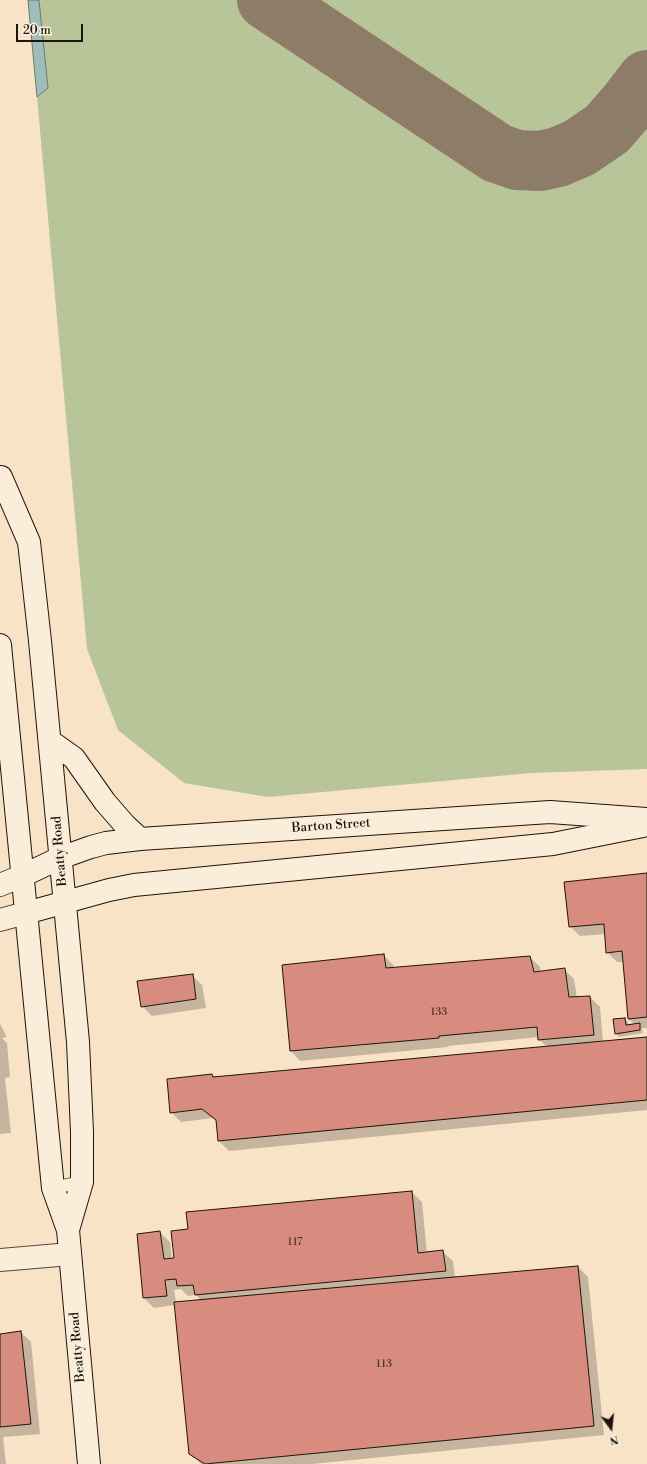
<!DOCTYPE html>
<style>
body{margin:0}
#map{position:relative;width:647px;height:1464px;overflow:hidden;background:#f8e3c6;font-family:"Libre Bodoni",serif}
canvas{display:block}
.north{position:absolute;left:591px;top:1408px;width:40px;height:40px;-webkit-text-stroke:3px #faedda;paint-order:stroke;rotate:165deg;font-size:11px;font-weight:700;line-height:16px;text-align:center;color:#1f140b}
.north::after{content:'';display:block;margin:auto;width:14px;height:18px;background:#1f140b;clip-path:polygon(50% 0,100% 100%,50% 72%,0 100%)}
.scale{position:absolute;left:16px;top:24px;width:67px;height:18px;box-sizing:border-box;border:2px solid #1f140b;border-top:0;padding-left:5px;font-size:12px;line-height:14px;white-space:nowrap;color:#1f140b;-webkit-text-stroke:3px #faedda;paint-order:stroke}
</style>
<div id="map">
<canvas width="647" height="1464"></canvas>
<div class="north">N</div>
<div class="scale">20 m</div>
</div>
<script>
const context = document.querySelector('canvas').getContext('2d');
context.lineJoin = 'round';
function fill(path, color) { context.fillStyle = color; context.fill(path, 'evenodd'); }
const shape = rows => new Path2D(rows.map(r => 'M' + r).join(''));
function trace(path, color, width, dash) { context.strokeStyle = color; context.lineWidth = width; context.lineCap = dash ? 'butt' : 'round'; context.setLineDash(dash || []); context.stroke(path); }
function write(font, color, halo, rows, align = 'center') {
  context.font = font + ' "Libre Bodoni",serif'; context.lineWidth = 3; context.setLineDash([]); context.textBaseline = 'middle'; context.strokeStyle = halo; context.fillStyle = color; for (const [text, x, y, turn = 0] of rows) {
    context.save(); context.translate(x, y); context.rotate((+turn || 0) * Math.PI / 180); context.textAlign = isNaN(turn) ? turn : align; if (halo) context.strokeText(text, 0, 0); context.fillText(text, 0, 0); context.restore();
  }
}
fill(shape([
 [39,0,647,0,647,769,531,773,268,797,184,783,118,730,87,649,37,97,48,88]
]), '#b8c599');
const water = shape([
 [28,0,39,0,48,88,37,97,28,0]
]);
fill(water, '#9ebdb9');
trace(water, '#6b7973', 1);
fill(shape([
 [647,874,647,1028,642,1028,643,1033,619,1037,616,1034,624,1019,628,1022,628,1026,635,1025,629,1019,624,962,617,962,607,952,606,934,580,936,570,926],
 [384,955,393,965,394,968,530,957,540,967,541,972,564,969,574,979,577,998,590,997,600,1007,603,1042,647,1038,647,1110,229,1151,219,1141,217,1122,213,1118,181,1122,171,1112,212,1075,215,1078,547,1047,539,1039,539,1037,448,1046,448,1047,300,1061,291,1051],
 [192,975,202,985,206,1008,152,1016,142,1006],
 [0,1024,5,1033,6,1037,2,1038,7,1043,10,1077,5,1078,11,1133,0,1134],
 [412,1192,422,1202,427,1253,443,1252,453,1261,455,1278,578,1267,588,1277,604,1435,312,1464,201,1464,190,1453,175,1305,154,1308,144,1298,160,1232,170,1242,172,1259,176,1259,189,1230],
 [181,1289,188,1296,196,1295,201,1300,176,1302,174,1290],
 [21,1332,31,1342,40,1434,3,1437,6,1464,0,1464,0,1335]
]), '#0003');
trace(shape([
 [267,0,497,153,517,160,540,161,558,157,579,148,607,129,627,106,647,80]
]), '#8c7c68', 60);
const building = shape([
 [647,873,647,1017,628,1019,622,951,606,953,604,924,569,927,564,882,647,873],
 [384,954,386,968,530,956,534,972,565,968,569,997,590,996,594,1035,538,1040,537,1027,439,1036,439,1038,290,1051,282,965,384,954],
 [193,974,196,999,141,1007,137,981,193,974],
 [625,1018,626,1025,640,1023,640,1030,615,1034,613,1019,625,1018],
 [647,1037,647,1100,218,1141,216,1120,202,1109,170,1113,167,1079,212,1074,213,1077,647,1037],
 [412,1191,418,1253,443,1250,446,1271,195,1295,193,1285,177,1286,176,1279,165,1280,167,1296,143,1298,137,1234,160,1231,164,1259,174,1258,171,1231,188,1229,186,1212,412,1191],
 [578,1266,594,1426,205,1464,189,1454,174,1302,578,1266],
 [21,1331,31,1424,0,1427,0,1334,21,1331]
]);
fill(building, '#d88c7f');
trace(building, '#1f140b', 1);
const lane = shape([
 [53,1188,82,1182]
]);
const street = shape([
 [0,885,22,876],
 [0,920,26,913],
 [0,1260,70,1254]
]);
const secondary = shape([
 [1,477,29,542,40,641,78,1042,82,1132,82,1182,68,1230],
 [0,645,53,1188,68,1230,89,1464],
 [50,741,74,758,105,802,125,825,140,839],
 [22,876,60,858,91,847,106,843,140,839,550,812,647,819],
 [26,913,109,890,134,885,553,844,643,826]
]);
trace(lane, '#55483a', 14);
trace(street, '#55483a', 24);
trace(secondary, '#1f140b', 24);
trace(lane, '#faedda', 12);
trace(street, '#faedda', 22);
trace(secondary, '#faedda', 22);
write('11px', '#4d3228', null, [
 ["133",439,1012],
 ["117",295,1242],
 ["113",384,1364]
]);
write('13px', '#1f140b', '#faedda', [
 ["Barton Street",331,826,-4],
 ["Beatty Road",60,851,-95],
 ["Beatty Road",78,1347,-95]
]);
</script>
